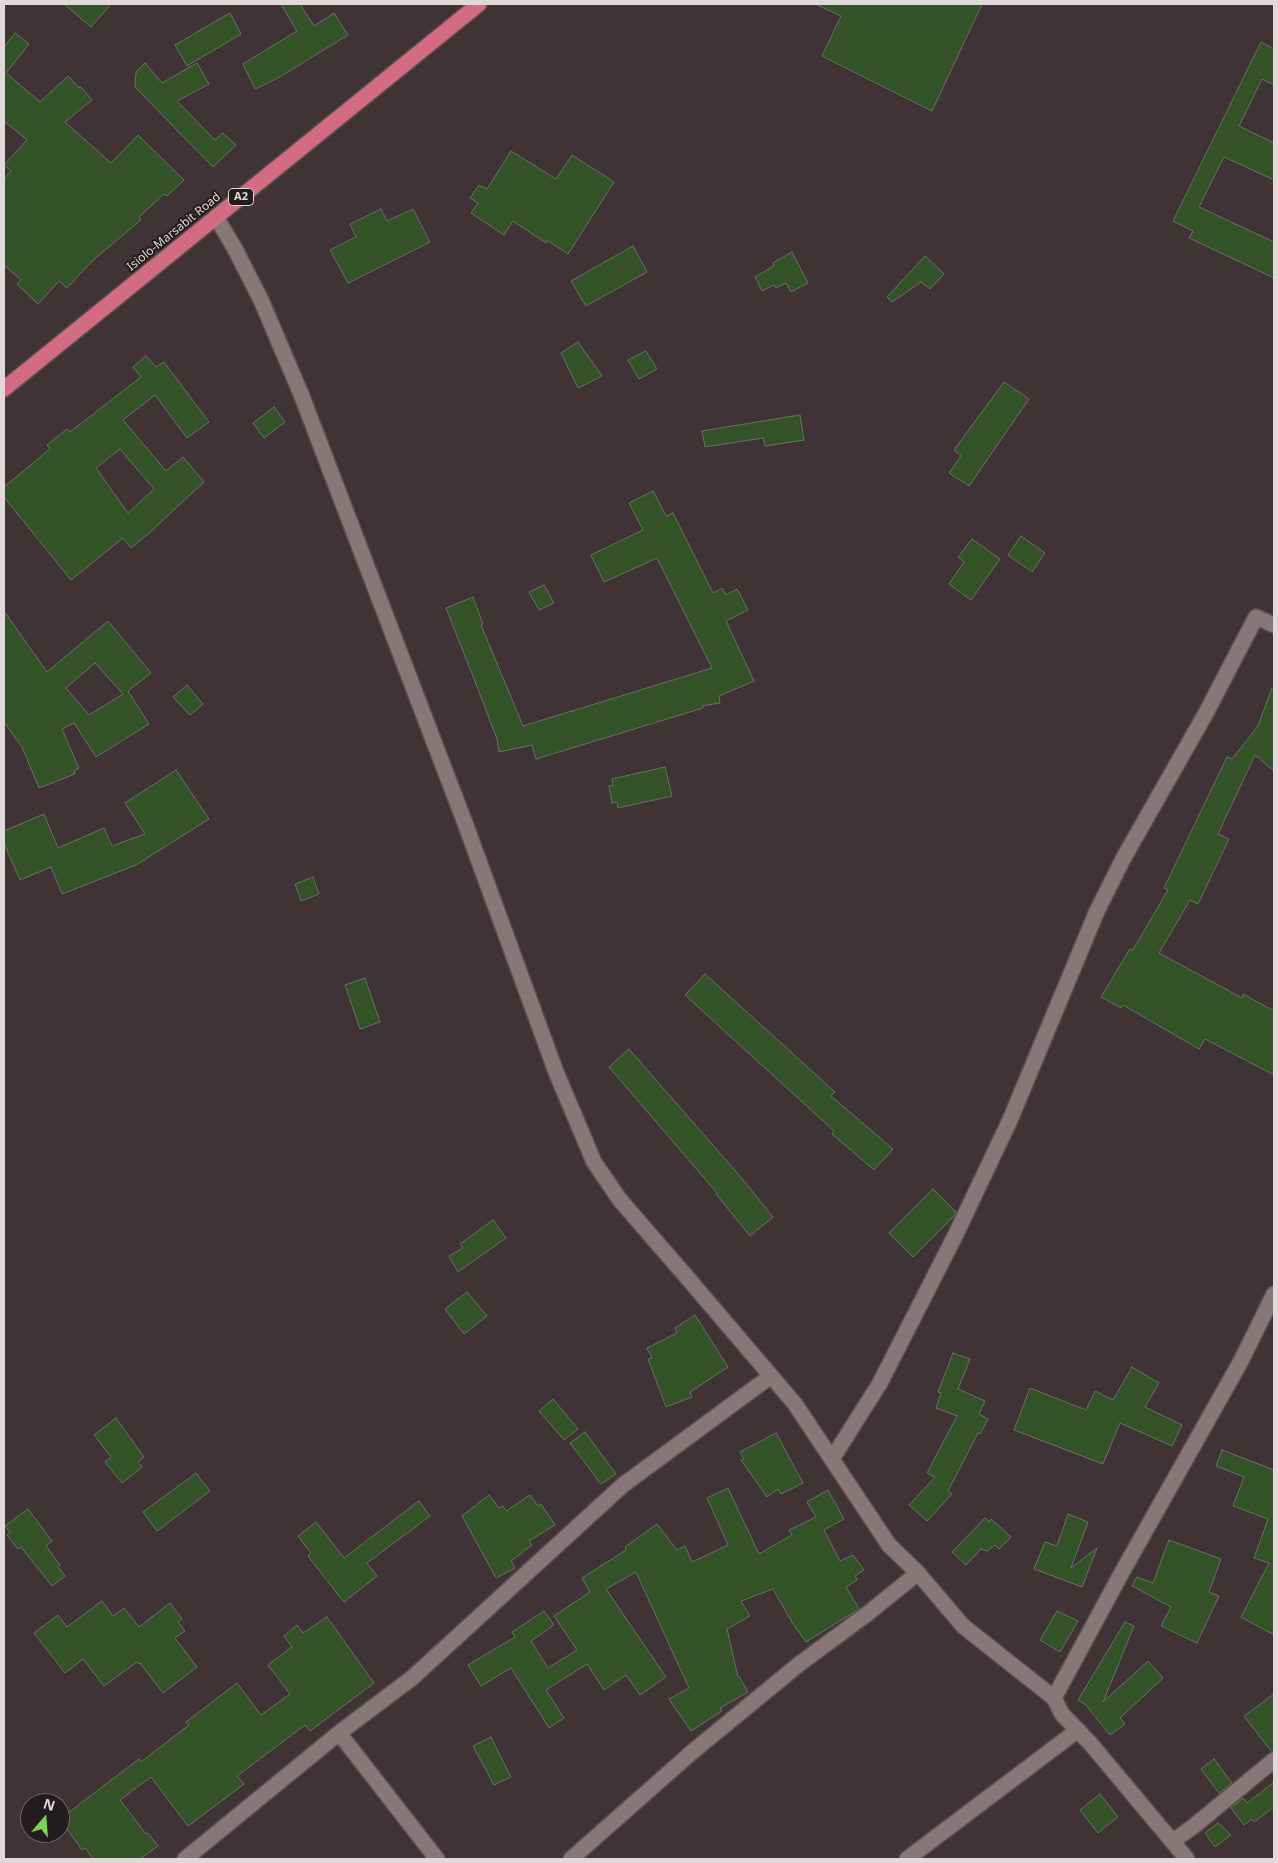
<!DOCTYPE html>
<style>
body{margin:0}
#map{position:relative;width:1278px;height:1863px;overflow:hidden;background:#403335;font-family:"Noto Sans",sans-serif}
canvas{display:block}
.frame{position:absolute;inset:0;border:5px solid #e1d8d9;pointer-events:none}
.north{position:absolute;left:20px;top:1793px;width:50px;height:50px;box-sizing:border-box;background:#231c1d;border:1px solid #6f6768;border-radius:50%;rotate:18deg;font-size:14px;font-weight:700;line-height:20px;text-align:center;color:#e1d8d9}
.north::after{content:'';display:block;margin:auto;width:18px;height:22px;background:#7bd156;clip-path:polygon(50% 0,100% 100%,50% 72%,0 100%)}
</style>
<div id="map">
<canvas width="1278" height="1863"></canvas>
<div class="frame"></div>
<div class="north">N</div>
</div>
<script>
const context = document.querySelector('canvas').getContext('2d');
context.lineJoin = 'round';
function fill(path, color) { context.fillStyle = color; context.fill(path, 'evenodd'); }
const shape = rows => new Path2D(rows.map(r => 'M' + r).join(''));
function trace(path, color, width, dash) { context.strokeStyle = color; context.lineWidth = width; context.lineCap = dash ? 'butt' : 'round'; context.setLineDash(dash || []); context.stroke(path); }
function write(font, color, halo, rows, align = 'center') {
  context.font = font + ' "Noto Sans",sans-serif'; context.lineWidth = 4; context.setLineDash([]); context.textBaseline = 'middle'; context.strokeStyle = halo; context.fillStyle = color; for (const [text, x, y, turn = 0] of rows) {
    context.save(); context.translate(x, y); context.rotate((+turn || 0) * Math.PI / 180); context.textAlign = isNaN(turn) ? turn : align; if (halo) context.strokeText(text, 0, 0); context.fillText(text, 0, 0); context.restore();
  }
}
const building = shape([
 [64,4,111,4,91,27,64,4],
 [281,4,300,4,314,26,334,13,348,35,278,78,255,89,243,64,297,31,281,4],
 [815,4,982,4,932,111,822,56,841,16,815,4],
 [230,13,241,34,187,66,175,45,230,13],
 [15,33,29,44,6,73,40,102,68,76,79,88,80,86,92,100,65,122,111,163,138,135,184,180,167,196,164,194,139,217,141,220,92,261,67,288,59,281,38,304,17,284,21,280,4,265,4,179,11,171,4,165,27,140,4,121,4,47,15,33],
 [1261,42,1274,49,1274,85,1262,79,1239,126,1274,143,1274,180,1224,157,1199,207,1274,242,1274,278,1189,238,1193,231,1173,221,1261,42],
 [145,63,162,83,197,63,209,84,177,101,215,140,223,133,236,145,213,167,135,87,136,72,145,63],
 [511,151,556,179,572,155,614,182,568,254,547,240,546,243,513,221,504,235,471,213,478,203,470,198,479,185,487,189,511,151],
 [381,209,387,221,413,209,430,242,348,283,330,250,356,237,350,224,381,209],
 [633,246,647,272,586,306,571,281,633,246],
 [792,252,808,283,791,292,786,283,776,288,774,285,762,291,755,277,774,266,773,263,792,252],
 [925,256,944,274,930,289,921,282,892,302,887,297,925,256],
 [578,342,602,376,578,388,561,353,578,342],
 [646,351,657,369,639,379,628,360,646,351],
 [146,356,156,367,164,362,209,422,187,438,155,395,123,420,166,471,183,457,204,482,148,534,131,548,123,538,71,580,4,497,4,487,50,449,47,445,67,429,70,432,141,377,133,367,146,356],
 [120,449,154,489,128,513,96,468,120,449],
 [1004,382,1029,399,969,486,949,473,961,456,954,450,1004,382],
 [274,407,285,422,264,438,253,423,274,407],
 [800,415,804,440,765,446,763,438,705,447,702,431,800,415],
 [653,491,666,516,673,513,713,593,722,588,726,595,737,589,748,610,726,621,754,681,719,696,720,703,702,706,703,708,536,759,532,745,499,752,497,739,476,684,446,608,473,597,483,624,481,625,523,726,712,668,657,558,604,582,591,555,643,530,629,503,653,491],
 [1021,536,1045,553,1032,572,1008,555,1021,536],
 [972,539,1000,559,971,600,949,584,964,562,958,557,972,539],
 [544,585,554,603,539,610,529,592,544,585],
 [4,611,47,672,108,621,151,673,128,691,149,724,96,757,74,723,62,729,79,768,74,771,75,774,39,788,22,747,4,722,4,611],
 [95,663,123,694,89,715,66,688,95,663],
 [187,685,203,704,190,715,173,697,187,685],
 [1272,688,1274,689,1274,771,1255,755,1218,834,1229,839,1198,904,1190,900,1159,953,1242,998,1243,994,1274,1011,1274,1075,1205,1039,1199,1049,1123,1005,1121,1008,1101,997,1130,949,1133,950,1168,890,1164,888,1227,757,1232,759,1258,726,1272,688],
 [665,767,672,796,618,808,617,802,612,803,609,786,613,785,612,779,665,767],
 [176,770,209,819,136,865,62,894,51,867,20,880,4,843,4,831,44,814,58,848,104,828,112,846,145,834,125,803,176,770],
 [313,877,319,894,301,901,295,884,313,877],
 [705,974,835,1092,831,1096,893,1149,874,1170,832,1134,834,1131,685,995,705,974],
 [365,978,380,1022,360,1029,345,985,365,978],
 [629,1049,739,1175,773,1217,750,1236,716,1194,717,1193,609,1067,629,1049],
 [933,1189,956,1212,954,1216,913,1257,889,1233,933,1189],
 [493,1220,506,1238,458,1272,449,1256,463,1248,460,1244,493,1220],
 [467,1292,487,1316,464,1334,445,1309,467,1292],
 [695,1315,728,1367,690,1392,692,1397,666,1407,648,1359,652,1358,647,1348,677,1333,675,1328,695,1315],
 [953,1353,970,1359,958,1389,985,1401,979,1414,988,1419,980,1434,978,1433,948,1491,952,1494,927,1521,909,1505,935,1477,927,1473,957,1416,936,1408,941,1393,938,1392,953,1353],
 [1132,1367,1159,1383,1145,1407,1182,1425,1172,1446,1120,1423,1103,1464,1014,1430,1030,1388,1086,1410,1095,1391,1113,1400,1132,1367],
 [553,1399,578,1429,564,1440,539,1411,553,1399],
 [116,1418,144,1457,138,1462,142,1467,122,1483,105,1462,111,1457,94,1435,116,1418],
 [585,1432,616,1474,601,1484,570,1443,585,1432],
 [776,1433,803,1483,781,1494,778,1489,767,1497,741,1460,744,1459,740,1452,776,1433],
 [1222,1450,1274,1470,1274,1635,1241,1617,1269,1563,1254,1558,1268,1519,1233,1506,1244,1477,1216,1466,1222,1450],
 [196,1473,210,1491,157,1531,143,1512,196,1473],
 [728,1488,759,1554,792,1535,789,1530,816,1517,807,1502,828,1490,844,1519,824,1530,840,1561,853,1555,864,1570,855,1576,857,1580,846,1587,859,1609,806,1642,793,1624,773,1589,741,1601,750,1616,727,1629,738,1677,739,1676,748,1692,720,1708,722,1711,691,1731,669,1699,689,1688,636,1572,606,1589,666,1677,640,1695,626,1675,604,1690,587,1664,546,1690,564,1718,549,1728,511,1668,481,1686,468,1665,515,1637,512,1632,544,1611,554,1625,531,1641,548,1668,577,1650,554,1616,590,1592,582,1578,626,1550,625,1547,657,1524,677,1550,685,1546,692,1562,728,1545,707,1498,728,1488],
 [489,1495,499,1508,503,1506,506,1511,530,1495,538,1506,541,1504,555,1525,529,1541,532,1545,511,1561,515,1568,496,1578,462,1516,489,1495],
 [419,1501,430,1516,367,1563,377,1576,344,1602,308,1556,311,1553,298,1536,316,1522,344,1558,419,1501],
 [28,1509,52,1541,46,1546,60,1565,58,1567,65,1576,52,1586,21,1547,18,1549,7,1535,10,1533,5,1526,28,1509],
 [1068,1514,1088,1522,1071,1568,1097,1548,1082,1587,1034,1569,1045,1542,1057,1546,1068,1514],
 [985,1518,990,1522,991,1519,1011,1537,999,1549,995,1545,987,1551,981,1549,966,1565,952,1552,985,1518],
 [1169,1540,1221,1559,1209,1592,1219,1596,1197,1643,1161,1626,1171,1607,1132,1586,1137,1577,1153,1583,1169,1540],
 [102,1601,113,1616,124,1608,139,1627,170,1603,182,1619,178,1622,185,1631,175,1638,197,1667,163,1693,140,1663,139,1664,137,1662,104,1686,83,1659,65,1673,34,1633,58,1615,67,1627,102,1601],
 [1057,1611,1078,1621,1060,1652,1040,1640,1057,1611],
 [327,1617,374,1683,310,1731,305,1725,237,1776,244,1784,188,1826,151,1777,120,1800,146,1834,148,1833,158,1846,140,1859,93,1859,85,1848,82,1850,60,1819,139,1759,141,1762,189,1725,186,1722,237,1683,261,1715,290,1694,268,1665,292,1647,284,1636,297,1625,303,1633,327,1617],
 [1125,1622,1134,1626,1103,1702,1148,1661,1163,1678,1120,1718,1125,1724,1110,1735,1086,1705,1078,1700,1125,1622],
 [1274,1694,1274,1751,1271,1751,1244,1716,1274,1694],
 [491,1737,511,1777,494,1785,473,1746,491,1737],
 [1214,1759,1232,1783,1219,1793,1201,1769,1214,1759],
 [1274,1782,1274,1807,1254,1822,1252,1819,1244,1825,1231,1808,1243,1798,1247,1803,1274,1782],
 [1100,1794,1118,1817,1098,1833,1080,1810,1100,1794],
 [1218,1823,1231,1835,1215,1847,1205,1833,1218,1823]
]);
fill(building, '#335227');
trace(building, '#697166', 1);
const minor = shape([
 [216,217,235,249,261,300,301,394,465,823,556,1072,594,1162,620,1200,685,1275,795,1404,889,1545,918,1573,963,1626,1054,1698,1062,1714,1090,1743,1187,1859],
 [832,1459,880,1383,955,1236,1010,1120,1097,911,1123,859,1206,713,1256,617,1274,625],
 [1054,1698,1121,1574,1241,1361,1274,1294],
 [339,1733,437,1859],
 [1173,1841,1194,1826,1274,1760],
 [185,1859,339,1733,412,1678,623,1485,771,1376],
 [571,1859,691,1753,798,1665,867,1614,918,1573],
 [907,1859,1078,1730]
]);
const highway = shape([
 [4,389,479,4]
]);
trace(minor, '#5b4f51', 18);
trace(highway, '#5b4f51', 18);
trace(minor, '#877779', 15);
trace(highway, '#d36c83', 15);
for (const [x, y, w] of [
 [241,197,25]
]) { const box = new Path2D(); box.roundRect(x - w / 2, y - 8.5, w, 17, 4); context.fillStyle = '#231c1d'; context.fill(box); trace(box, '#e1d8d9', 1); }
write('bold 11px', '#e1d8d9', null, [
 ["A2",241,197]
]);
write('12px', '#e1d8d9', '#231c1d', [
 ["Isiolo-Marsabit Road",174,232,-39]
]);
</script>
